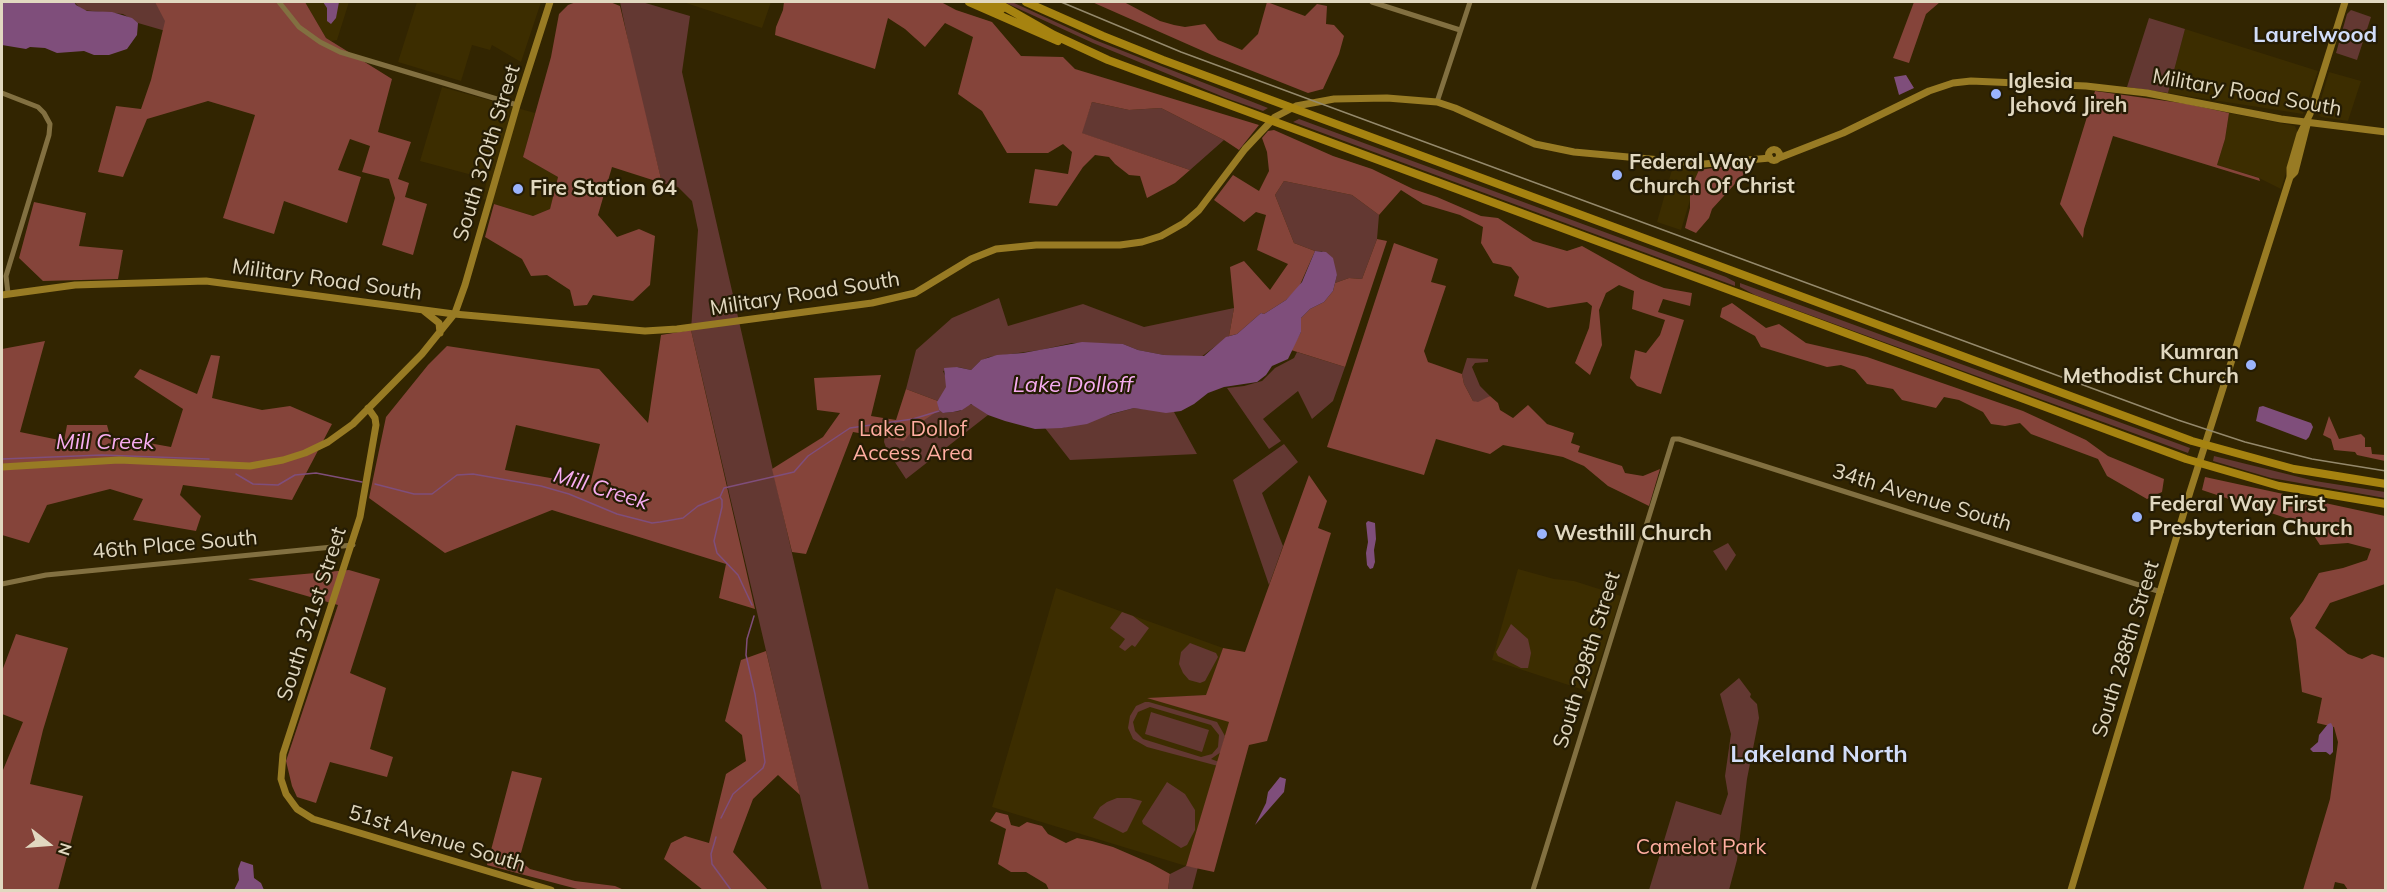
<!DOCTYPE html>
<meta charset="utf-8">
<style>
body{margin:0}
#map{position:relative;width:2387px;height:892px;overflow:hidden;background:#322501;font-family:Mulish,sans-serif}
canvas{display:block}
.frame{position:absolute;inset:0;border:3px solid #e1d8c0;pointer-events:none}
.north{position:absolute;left:18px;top:814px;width:60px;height:60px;-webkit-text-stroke:4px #251c04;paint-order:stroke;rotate:107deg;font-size:16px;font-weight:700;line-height:24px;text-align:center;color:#e1d8c0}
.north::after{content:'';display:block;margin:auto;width:21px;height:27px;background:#e1d8c0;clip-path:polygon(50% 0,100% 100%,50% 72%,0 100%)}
</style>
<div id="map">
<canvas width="2387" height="892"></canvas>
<div class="frame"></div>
<div class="north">N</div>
</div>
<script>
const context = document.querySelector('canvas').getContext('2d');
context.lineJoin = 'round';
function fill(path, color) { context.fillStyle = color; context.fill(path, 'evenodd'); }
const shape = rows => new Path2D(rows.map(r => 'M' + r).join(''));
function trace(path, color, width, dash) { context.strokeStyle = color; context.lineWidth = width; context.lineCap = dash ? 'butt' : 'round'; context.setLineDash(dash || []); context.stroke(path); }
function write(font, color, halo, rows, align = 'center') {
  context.font = font + ' Mulish,sans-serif'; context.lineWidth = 4.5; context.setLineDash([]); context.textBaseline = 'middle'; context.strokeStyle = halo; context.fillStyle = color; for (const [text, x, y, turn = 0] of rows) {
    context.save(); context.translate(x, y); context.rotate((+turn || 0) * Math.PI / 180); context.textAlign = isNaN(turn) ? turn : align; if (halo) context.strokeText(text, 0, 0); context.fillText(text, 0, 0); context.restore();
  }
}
fill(shape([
 [305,2,349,2,337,40,331,41,326,38],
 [417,2,541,2,521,62,492,45,490,50,472,45,461,81,398,62],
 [683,2,771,2,762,28],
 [2185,29,2318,71,2303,114,2168,93],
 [2329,72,2361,81,2348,121,2321,117,2317,113],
 [442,87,535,113,523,157,558,177,550,209,533,216,494,204,483,199,487,179,420,161],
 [2229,113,2295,126,2298,133,2281,189,2257,177,2217,165,2225,139],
 [1673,166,1700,167,1681,230,1657,222],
 [1518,569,1554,579,1574,581,1621,596,1590,692,1492,660],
 [1056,588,1223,648,1207,695,1150,698,1230,722,1186,866,992,807]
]), '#3c2d00');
fill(shape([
 [74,2,278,2,276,63,138,23,123,14,82,10],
 [620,2,642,2,690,16,682,72,869,890,822,890,691,330,698,230,692,201,678,187,662,183,634,70],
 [1004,2,1012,2,1095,40,1268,108,1263,111,1226,98,1093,43],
 [2351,10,2371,17,2357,60,2336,53,2347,14],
 [2149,18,2185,29,2168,93,2127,87],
 [1092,102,1129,110,1161,108,1224,140,1190,170,1081,133],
 [1299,119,1726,277,1735,282,1735,286,1293,122],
 [1284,181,1352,195,1379,215,1377,239,1362,279,1349,278,1335,283,1337,275,1322,251,1315,251,1294,243,1275,195],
 [1740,283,2190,448,2188,453,1755,295,1740,287],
 [999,298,1008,326,1083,304,1144,327,1234,308,1229,336,1201,357,1164,355,1138,350,1123,344,1072,343,1040,350,989,357,980,361,971,370,958,367,943,371,946,378,946,389,938,401,906,389,916,350,952,318],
 [1297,352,1345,367,1333,401,1312,419,1298,391,1263,419,1281,441,1269,449,1227,388,1244,386,1262,381,1275,368,1294,358],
 [1467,358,1488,359,1488,362,1475,363,1472,367,1480,386,1490,396,1485,400,1477,403,1473,401,1464,384,1462,374],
 [968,404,974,405,988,415,906,479,887,450,884,442,885,433,939,410,945,413,960,411],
 [1134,408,1174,412,1197,454,1070,460,1045,428,1062,428],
 [1284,444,1298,462,1262,493,1283,546,1269,585,1233,480],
 [2214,456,2315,481,2385,492,2385,498,2271,478,2213,461],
 [1728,543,1736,555,1726,571,1713,551],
 [1122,612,1133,616,1149,628,1135,647,1132,645,1125,651,1119,647,1125,639,1110,628],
 [1511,624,1528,639,1531,653,1528,668,1521,668,1498,656,1496,652],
 [1190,643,1216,653,1218,657,1205,681,1200,683,1189,680,1183,673,1179,664,1181,652],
 [1739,678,1751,694,1750,697,1757,704,1759,718,1747,779,1737,860,1729,890,1649,890,1676,801,1721,815,1728,794,1725,776,1731,734,1720,694],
 [1145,702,1149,702,1217,722,1225,736,1221,752,1211,759,1219,762,1218,766,1147,747,1133,739,1128,728,1130,716,1136,706],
 [1150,707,1211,725,1219,735,1218,747,1212,754,1201,757,1143,739,1135,731,1133,722,1138,712],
 [1151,712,1209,730,1202,752,1145,734],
 [1167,782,1185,794,1195,810,1195,830,1187,845,1181,848,1143,824,1142,821],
 [1130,798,1142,801,1127,831,1123,833,1093,818,1100,807,1107,802,1117,798],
 [1186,866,1198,867,1192,890,1168,890,1170,874]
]), '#633832');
fill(shape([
 [155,2,305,2,326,38,392,79,378,132,411,142,398,179,409,183,405,197,427,204,413,255,382,245,395,198,389,179,362,172,370,146,350,139,338,170,361,177,347,223,284,201,274,234,223,218,255,115,208,101,147,119,123,177,98,172,116,106,141,109,151,80,165,21],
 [576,2,610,2,620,6,662,183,612,167,598,215,617,237,639,229,655,236,650,285,633,301,593,295,587,305,574,306,570,290,547,275,531,276,522,259,485,237,494,204,533,216,550,209,558,177,523,157,551,57,559,14,568,5],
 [784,2,941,2,956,10,992,22,1021,56,1063,57,1075,69,1259,125,1239,150,1224,140,1161,108,1129,110,1092,102,1082,133,1190,170,1175,183,1147,198,1140,176,1129,175,1115,164,1109,157,1095,155,1083,167,1057,206,1029,203,1035,169,1068,174,1072,152,1063,144,1048,153,1007,153,982,111,958,94,973,37,945,23,925,47,905,29,888,18,875,69,775,35,776,27,783,10],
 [1092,2,1124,2,1160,21,1174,25,1185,27,1205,24,1218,40,1242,50,1258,34,1267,2,1305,16,1317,4,1327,6,1326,24,1334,25,1344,36,1339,54,1323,89,1308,93,1212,55],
 [1914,2,1940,2,1926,14,1909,63,1893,58],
 [2095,91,2188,104,2229,113,2225,139,2217,165,2259,178,2260,181,2113,136,2084,229,2083,238,2060,204],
 [1274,130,1333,156,1372,169,1413,189,1437,197,1481,216,1498,218,1533,241,1567,251,1582,246,1641,279,1664,288,1692,293,1690,306,1663,299,1658,312,1684,320,1661,394,1637,386,1630,378,1635,350,1646,353,1660,335,1665,320,1632,309,1634,291,1619,285,1606,293,1599,310,1602,345,1590,375,1575,363,1589,328,1592,306,1587,302,1548,308,1514,296,1519,277,1511,267,1493,263,1481,243,1483,227,1460,215,1423,204,1401,190,1379,215,1352,195,1284,181,1275,195,1294,243,1315,251,1299,287,1286,300,1264,314,1261,313,1237,334,1229,336,1234,308,1230,267,1244,261,1270,290,1288,264,1257,250,1266,215,1256,212,1244,222,1214,200,1233,175,1259,191,1269,171,1267,152,1262,138,1268,131],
 [1755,162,1712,209,1709,218,1696,233,1685,228,1690,208,1690,190,1699,170],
 [34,202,86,213,79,246,123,250,118,279,43,281,19,258],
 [1377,239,1387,241,1345,367,1291,350,1301,332,1301,318,1310,309,1324,302,1333,291,1335,283,1349,278,1362,279],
 [1394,243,1438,259,1431,282,1446,286,1424,351,1428,362,1462,374,1464,384,1473,401,1478,402,1490,396,1498,403,1500,410,1513,418,1528,405,1547,424,1574,433,1571,443,1580,446,1578,452,1622,466,1625,473,1643,476,1660,469,1649,506,1608,486,1584,466,1563,457,1503,445,1490,454,1436,439,1424,475,1327,447],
 [1732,303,1766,328,1779,324,1806,343,1867,357,2023,411,2086,440,2108,456,2164,479,2162,492,2147,499,2107,476,2098,459,2031,434,2020,423,2005,426,1991,424,1983,412,1959,400,1944,397,1936,408,1902,400,1893,389,1867,384,1855,370,1841,365,1827,367,1761,347,1755,336,1720,317,1722,308],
 [691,330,755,609,719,598,726,564,552,510,445,553,369,498,386,417,428,365,447,346,599,369,648,423,661,335],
 [516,425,600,444,590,485,505,470],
 [45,341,20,432,64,441,67,425,107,425,110,436,171,447,183,409,134,377,140,369,197,394,211,355,220,356,212,398,262,410,290,406,332,424,292,500,183,485,180,495,201,516,196,531,133,520,143,499,110,489,47,505,29,543,2,535,2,349],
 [881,375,871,416,896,420,906,389,938,401,939,410,917,425,904,441,853,432,806,554,792,552,772,469,823,437,840,413,817,410,814,378],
 [2329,416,2339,439,2361,434,2365,438,2365,447,2371,447,2372,454,2385,455,2385,461,2357,455,2355,452,2334,450,2331,439,2323,435],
 [1309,475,1327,501,1318,528,1331,533,1267,741,1249,745,1214,872,1186,866,1229,722,1147,698,1206,695,1223,648,1245,652],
 [2205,477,2385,516,2385,584,2330,603,2315,628,2348,654,2362,659,2372,654,2385,658,2385,890,2348,890,2344,884,2335,882,2333,890,2303,890,2330,799,2338,742,2334,727,2317,723,2322,698,2302,692,2296,640,2290,618,2303,601,2319,573,2343,568,2367,560,2371,549,2348,543,2320,545,2307,525,2202,490],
 [349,570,380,579,350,673,386,688,370,749,393,757,387,777,330,762,316,803,297,797,292,786,286,761,338,605,248,579],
 [16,634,68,648,43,730,30,784,83,796,58,890,2,890,2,770,3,770,23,722,2,714,2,671],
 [766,651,800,795,778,775,753,799,733,852,768,890,703,890,664,859,671,843,685,836,709,843,726,774,746,761,742,735,725,721,741,660],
 [512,771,542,778,519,860,530,869,575,881,615,886,624,890,581,890,487,865],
 [996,812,1008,815,1011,825,1019,827,1027,822,1042,826,1048,834,1066,843,1077,838,1092,841,1113,847,1150,863,1170,874,1168,890,1049,890,1046,884,1026,872,1011,872,998,864,1006,829,990,821]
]), '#85443a');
fill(shape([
 [2,2,74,2,76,5,87,11,112,12,132,18,138,23,137,35,127,49,109,55,94,55,84,51,57,53,45,48,30,47,26,49,2,45],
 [323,2,339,2,336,18,331,24,327,21,327,8],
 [1906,75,1914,88,1899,95,1894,77],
 [1315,251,1326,252,1333,258,1337,275,1333,291,1324,302,1310,309,1301,318,1301,332,1288,359,1272,366,1266,375,1257,382,1224,387,1208,393,1194,404,1181,411,1166,413,1134,408,1111,414,1087,424,1062,428,1035,429,1005,421,988,415,971,404,962,410,953,412,943,413,939,410,937,402,946,387,944,368,957,367,971,370,981,360,997,355,1023,353,1082,342,1123,344,1138,350,1164,355,1204,356,1226,337,1237,334,1261,313,1264,314,1286,300,1302,282],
 [2263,406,2311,423,2313,427,2309,437,2306,440,2256,421,2259,407],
 [1368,521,1375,523,1376,539,1374,550,1375,562,1373,568,1370,569,1367,565,1366,553,1368,542,1366,523],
 [2328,724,2331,723,2333,727,2333,752,2330,755,2326,752,2313,752,2310,749,2318,742,2319,735],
 [1280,777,1286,779,1284,792,1255,825,1266,803,1268,792],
 [241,861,253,865,254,878,261,883,264,890,234,890,239,880,238,869]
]), '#7f4e7b');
trace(shape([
 [2,459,102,455,209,459],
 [236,474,253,484,278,485,295,475,316,473,362,482],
 [375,484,414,494,432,494,457,475,473,474,541,486,569,494,617,514,652,523,660,522,683,518,698,506,720,497,724,488,794,472,808,456,850,428,913,419,939,411],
 [720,497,722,500,722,507,714,541,717,553,738,575,752,605],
 [721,818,733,794,763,768,765,762,755,694,746,655,747,639,754,616],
 [716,837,711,854,712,864,731,890]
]), '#7f4e7b', 1.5);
trace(shape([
 [279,2,299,27,320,42,340,52,517,105],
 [1372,2,1460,30],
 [2,93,38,107,44,113,50,124,49,135,6,276,8,293],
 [1437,102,1470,2],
 [2,584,46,575,353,545],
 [1533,890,1673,439,1679,439,2161,592]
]), '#827041', 5);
trace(shape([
 '1768.5 155a5.5 5.5 0 1 1 11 0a5.5 5.5 0 1 1-11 0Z',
 [1779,158,1843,133,1929,91,1953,83,1971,81,2086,86,2147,93,2281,119,2386,132],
 [2290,177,2295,172,2307,125],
 [2,295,75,285,206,281,454,314,645,331,677,329,872,303,915,293,971,259,996,249,1036,245,1120,245,1142,242,1161,236,1184,223,1199,210,1245,149,1275,117,1296,106,1334,99,1387,98,1437,102,1455,108,1535,144,1574,152,1704,164,1770,158],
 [424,311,439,323,440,333],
 [368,408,375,418,376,425,360,517,283,754,281,779,286,794,297,809,313,819,551,890],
 [2,467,119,460,250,466,283,460,305,453,328,442,353,424,422,354,455,313,465,285,517,105,550,2],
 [2071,890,2190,492,2290,177,2290,168,2300,134,2310,114,2345,2]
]), '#987b24', 7);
trace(shape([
 [969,2,1058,41],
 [985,2,1001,10],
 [996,2,1054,35,1108,60,2186,459,2279,486,2386,504],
 [1026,2,1103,36,1163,60,2192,441,2294,469,2386,484]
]), '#a68310', 8);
trace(shape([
 [1061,2,1181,52,2178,420,2245,442,2312,459,2386,471]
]), '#94896c', 1.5);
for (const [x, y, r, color] of [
 [1996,94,6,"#9bb4fd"],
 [1617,175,6,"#9bb4fd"],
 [518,189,6,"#9bb4fd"],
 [2251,365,6,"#9bb4fd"],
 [2137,517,6,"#9bb4fd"],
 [1542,534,6,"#9bb4fd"]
]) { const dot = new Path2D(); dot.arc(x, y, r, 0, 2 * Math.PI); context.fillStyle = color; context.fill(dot); trace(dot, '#251c04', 2); }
write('bold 21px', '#e1d8c0', '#251c04', [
 ["Iglesia",2008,82],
 ["Jehová Jireh",2008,106],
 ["Federal Way",1629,163],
 ["Church Of Christ",1629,187],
 ["Fire Station 64",530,189],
 ["Kumran",2239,353,"right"],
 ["Methodist Church",2239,377,"right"],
 ["Federal Way First",2149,505],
 ["Presbyterian Church",2149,529],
 ["Westhill Church",1554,534]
], 'left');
write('21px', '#e1d8c0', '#251c04', [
 ["Military Road South",2247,93,10],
 ["South 320th Street",487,153,-73],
 ["Military Road South",327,280,8],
 ["Military Road South",805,294,-9],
 ["34th Avenue South",1922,498,17],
 ["46th Place South",175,545,-5],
 ["South 321st Street",312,614,-72],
 ["South 288th Street",2126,649,-73],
 ["South 298th Street",1587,660,-73],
 ["51st Avenue South",437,839,17]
]);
write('21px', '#ffaea1', '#251c04', [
 ["Lake Dollof",913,430],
 ["Access Area",913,454],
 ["Camelot Park",1701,848]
]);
write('bold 22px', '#d2ddf9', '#251c04', [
 ["Laurelwood",2315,35]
]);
write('italic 22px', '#f7adf1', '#251c04', [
 ["Lake Dolloff",1073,385],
 ["Mill Creek",105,442],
 ["Mill Creek",601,489,17]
]);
write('bold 24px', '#d2ddf9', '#251c04', [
 ["Lakeland North",1819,755]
]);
</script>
